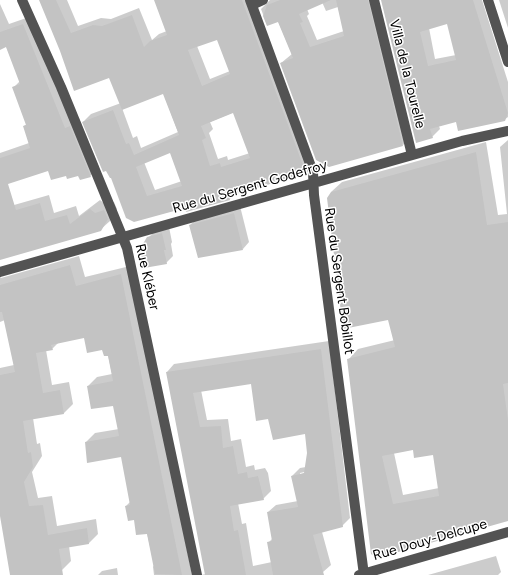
<!DOCTYPE html>
<meta charset="utf-8">
<style>
body{margin:0}
canvas{display:block;background:#fff}
</style>
<canvas width="508" height="575"></canvas>
<script>
const context = document.querySelector('canvas').getContext('2d');
context.lineJoin = 'round';
function fill(path, color) { context.fillStyle = color; context.fill(path, 'evenodd'); }
const shape = rows => new Path2D(rows.map(r => 'M' + r).join(''));
function trace(path, color, width, dash) { context.strokeStyle = color; context.lineWidth = width; context.lineCap = dash ? 'butt' : 'round'; context.setLineDash(dash || []); context.stroke(path); }
function write(font, color, halo, rows, align = 'center') {
  context.font = font + ' Figtree,sans-serif'; context.lineWidth = 3; context.setLineDash([]); context.textBaseline = 'middle'; context.strokeStyle = halo; context.fillStyle = color; for (const [text, x, y, turn = 0] of rows) {
    context.save(); context.translate(x, y); context.rotate((+turn || 0) * Math.PI / 180); context.textAlign = isNaN(turn) ? turn : align; if (halo) context.strokeText(text, 0, 0); context.fillText(text, 0, 0); context.restore();
  }
}
fill(shape([
 [40,0,67,0,78,26,101,18,111,19,139,8,152,40,159,34,167,31,155,0,253,0,308,167,301,174,236,193,230,199,187,211,186,206,134,221,83,122,91,114,121,103,110,77,61,51],
 [218,38,230,71,210,79,197,46],
 [163,92,178,132,141,148,137,136,133,138,122,108],
 [234,112,250,153,228,160,227,156,218,159,209,133,213,129,210,122],
 [170,151,182,181,155,190,144,162],
 [270,0,376,0,410,138,403,145,281,63,292,54,278,21,267,25,261,9],
 [322,2,326,11,338,7,344,31,317,40,307,16,309,14,307,9],
 [382,0,482,0,508,82,508,117,504,120,456,121,439,126,440,129,432,137],
 [448,23,456,55,435,59,429,28],
 [499,0,508,0,508,28],
 [0,4,9,24,32,16,74,120,79,118,99,167,90,176,66,175,48,170,0,185,0,153,29,143,24,126,27,124,14,87,20,81,6,46,0,49],
 [508,140,508,520,377,557,348,360,358,349,395,340,389,319,331,192,342,182,486,142,498,215,507,214,500,147],
 [414,449,434,454,439,488,403,495,394,453],
 [49,195,54,213,76,206,79,216,100,200,105,204,114,202,117,209,110,221,100,230,0,259,0,209],
 [240,206,249,242,243,249,190,225,197,218],
 [169,227,172,242,171,244,173,256,166,263,148,238,155,231],
 [79,256,85,277,130,266,192,575,154,575,153,567,154,565,147,533,134,519,126,506,130,502,122,456,86,442,95,433,119,429,114,405,88,386,97,377,112,374,108,355,103,348,85,336,59,342,52,349,46,350,52,385,69,382,73,404,64,413,33,418,37,444,40,443,42,456,32,472,38,498,52,496,57,526,96,519,98,534,89,543,69,546,71,561,62,570,62,575,11,575,0,511,0,368,14,365,5,320,0,322,0,276,1,278],
 [329,341,350,518,342,526,322,532,331,565,323,572,314,575,201,575,206,574,167,372,174,364],
 [251,383,268,418,306,433,308,453,306,467,300,468,292,476,298,501,276,505,268,512,273,538,268,543,272,562,253,566,246,523,242,524,238,503,263,499,271,491,268,473,265,468,255,470,254,465,246,467,241,439,231,441,228,419,207,420,201,390],
 [309,471,300,475,300,473],
 [496,556,501,572,498,575,428,575],
 [117,568,118,575,98,575,102,571]
]), '#0003');
fill(shape([
 [39,0,56,0,71,33,93,25,102,26,132,15,144,47,150,41,167,35,154,0,242,0,304,168,301,175,229,196,230,200,186,212,185,208,134,222,126,218,111,178,110,178,106,171,103,172,82,122,113,110,126,144,129,143,134,155,179,135,163,94,122,110,109,78,74,91,60,51],
 [217,40,230,74,202,86,188,50],
 [233,113,250,158,221,167,220,163,210,166,202,140,206,138,201,126],
 [170,153,182,186,147,196,136,167],
 [280,0,331,0,299,14,303,22,300,23,310,47,344,36,336,0,368,0,403,146,329,167,316,160,280,63,293,58,278,22,267,26,263,16,267,5],
 [381,0,473,0,508,113,505,121,458,131,456,122,430,129,433,138,416,143],
 [447,24,456,60,428,66,420,32],
 [23,24,65,128,70,126,91,177,80,180,78,176,67,179,66,176,51,180,48,171,8,184,16,210,40,203,45,221,67,215,70,224,90,209,95,213,104,210,108,219,101,231,0,260,0,158,30,148,23,126,26,125,12,87,20,84,6,47,0,50,0,32],
 [476,152,487,225,508,222,508,383,503,384,508,420,508,521,377,558,371,554,347,359,395,347,388,320,343,329,327,198,331,192],
 [413,450,414,458,433,455,439,496,393,504,382,456],
 [234,213,243,250,198,258,189,225],
 [162,233,166,250,164,250,167,264,144,268,140,249,147,237],
 [70,265,76,286,121,274,182,575,155,574,147,534,136,535,134,520,128,521,125,506,130,505,121,457,87,463,85,442,119,436,113,406,91,409,87,386,113,381,108,356,104,356,102,350,87,353,84,338,51,345,53,350,36,353,43,393,60,390,64,414,23,421,28,453,31,452,33,467,24,482,29,506,43,505,48,535,87,528,89,544,59,549,63,575,10,575,0,516,0,375,15,372,2,312,0,312,0,285],
 [321,349,343,527,313,535,324,575,273,575,267,542,272,541,267,512,298,507,291,476,304,473,307,453,305,434,273,440,268,419,256,421,251,384,193,393,200,427,221,426,223,448,233,446,238,474,247,472,248,478,258,476,264,500,230,506,234,531,238,530,246,575,205,575,166,372]
]), '#c3c3c3');
trace(shape([
 [22,0,61,87,127,248,197,575],
 [250,0,313,172,314,195,364,575],
 [374,0,412,155],
 [488,0,508,62],
 [252,5,263,0],
 [0,272,462,141,508,131],
 [359,575,508,532]
]), '#535353', 10);
write('14px', '#000', '#fff', [
 ["Villa de la Tourelle",407,74,76],
 ["Rue du Sergent Godefroy",250,187,-16],
 ["Rue Kléber",147,277,77],
 ["Rue du Sergent Bobillot",339,281,82],
 ["Rue Douy-Delcupe",430,540,-16]
]);
</script>
